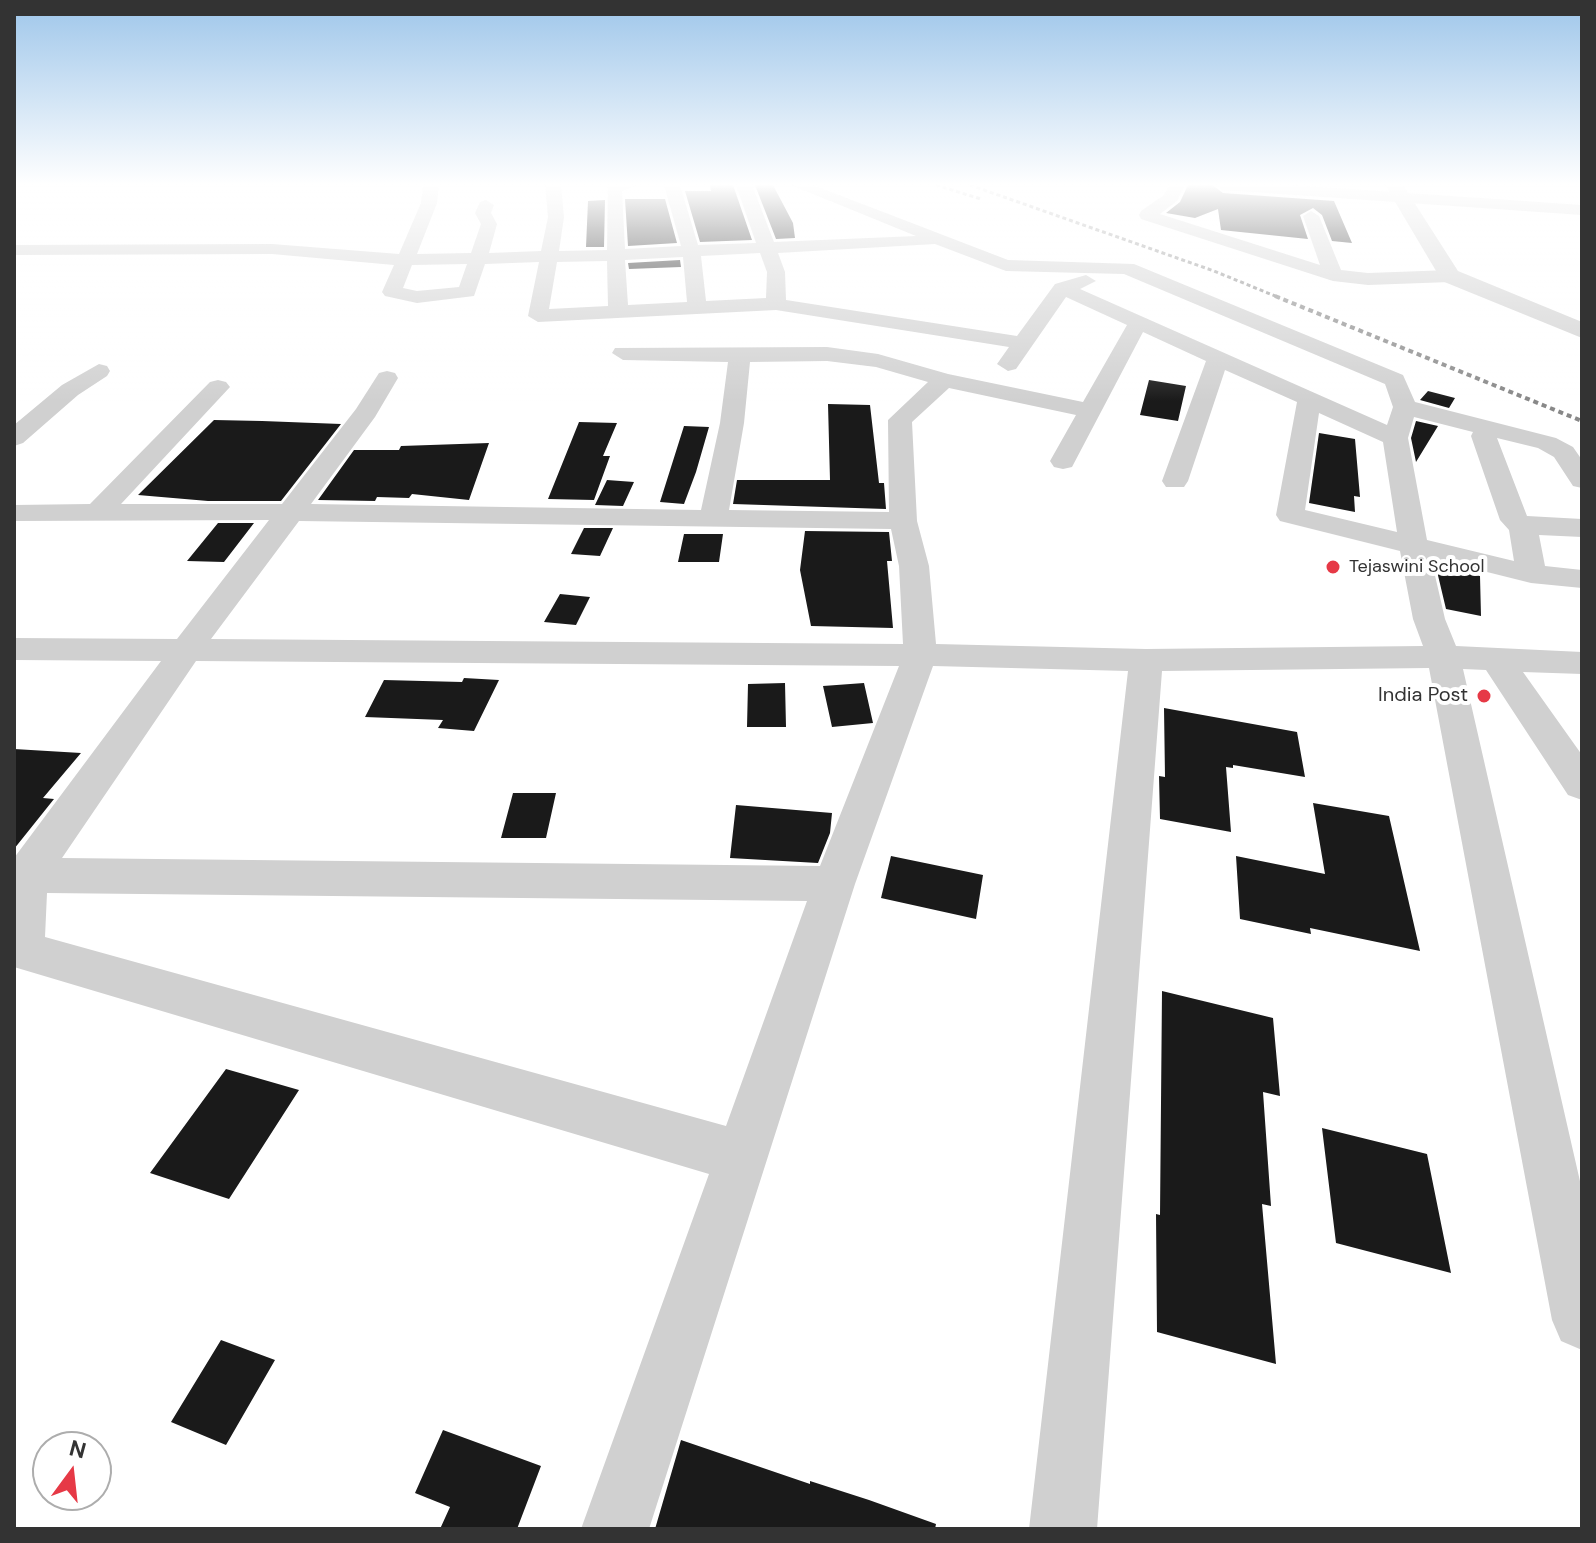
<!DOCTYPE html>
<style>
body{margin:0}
#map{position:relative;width:1596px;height:1543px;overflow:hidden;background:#fff;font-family:"DM Sans",sans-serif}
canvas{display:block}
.frame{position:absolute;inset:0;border:16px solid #333;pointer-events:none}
.north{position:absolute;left:32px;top:1431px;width:80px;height:80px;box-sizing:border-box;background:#fff;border:2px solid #adadad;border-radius:50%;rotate:15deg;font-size:22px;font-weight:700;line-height:32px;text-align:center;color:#333}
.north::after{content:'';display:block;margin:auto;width:28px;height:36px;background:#e63946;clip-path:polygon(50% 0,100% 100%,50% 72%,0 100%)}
</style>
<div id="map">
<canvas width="1596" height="1543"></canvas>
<div class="frame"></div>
<div class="north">N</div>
</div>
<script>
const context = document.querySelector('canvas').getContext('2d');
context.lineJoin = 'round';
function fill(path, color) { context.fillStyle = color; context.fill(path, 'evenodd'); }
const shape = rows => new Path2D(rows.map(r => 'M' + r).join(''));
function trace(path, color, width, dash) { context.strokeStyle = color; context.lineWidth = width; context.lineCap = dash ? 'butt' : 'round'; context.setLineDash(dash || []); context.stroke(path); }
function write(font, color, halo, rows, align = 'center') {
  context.font = font + ' "DM Sans",sans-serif'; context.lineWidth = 8; context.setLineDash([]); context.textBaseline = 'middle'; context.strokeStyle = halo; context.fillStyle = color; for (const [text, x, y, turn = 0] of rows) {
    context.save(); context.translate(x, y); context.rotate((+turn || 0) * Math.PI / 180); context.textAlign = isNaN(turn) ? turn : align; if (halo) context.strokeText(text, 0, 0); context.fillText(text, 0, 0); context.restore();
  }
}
fill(shape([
 [710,185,733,185,752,240,700,242,685,191,711,191],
 [755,185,773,185,793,223,795,238,776,239],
 [1188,185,1212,185,1223,193,1334,201,1352,243,1332,241,1322,215,1313,208,1300,215,1308,239,1221,230,1218,209,1195,218,1166,213,1180,202],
 [625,199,665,199,677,243,628,246],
 [605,200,604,247,586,247,588,201],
 [680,260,681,267,629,269,628,263],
 [1149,380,1186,386,1178,421,1140,415],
 [1428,391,1455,398,1449,408,1420,400],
 [828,404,870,405,879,483,884,483,886,509,733,504,737,480,830,480],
 [214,420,262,421,341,424,281,501,208,501,138,495],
 [1416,421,1438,426,1416,462,1411,438],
 [579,422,617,423,603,456,610,456,594,500,548,499],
 [684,426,709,427,696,472,684,504,660,502],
 [1319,433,1355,439,1360,497,1354,496,1355,512,1309,503],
 [489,443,469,500,412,494,409,498,377,497,375,501,318,500,354,450,399,450,401,446],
 [607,480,634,482,623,506,595,505],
 [218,523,254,523,224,562,187,561],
 [584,528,613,528,600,556,571,554],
 [805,531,889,532,892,561,887,561,893,628,811,626,800,570],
 [684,534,723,534,719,562,678,562],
 [1436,567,1480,576,1481,616,1446,609],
 [560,594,590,597,576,625,544,622],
 [464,678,499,680,474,731,438,728,443,720,365,717,384,680,462,682],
 [785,683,786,727,747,727,748,684],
 [864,683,873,723,832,727,823,686],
 [1164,708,1297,732,1305,777,1233,765,1233,768,1226,767,1231,832,1160,819,1159,776,1165,777],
 [14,749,81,753,43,798,54,799,14,849],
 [513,793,556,793,546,838,501,838],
 [1313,803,1389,816,1420,951,1310,928,1311,934,1240,919,1236,856,1325,874],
 [736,805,832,813,830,833,818,863,730,858],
 [891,856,983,875,976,919,881,898],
 [1162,991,1273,1018,1280,1096,1263,1092,1271,1206,1262,1204,1276,1364,1157,1332,1156,1214,1160,1215],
 [226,1069,299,1090,229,1199,150,1173],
 [1322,1128,1427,1154,1451,1273,1336,1243],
 [221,1340,275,1360,226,1445,171,1422],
 [443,1430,541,1466,517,1529,440,1529,450,1507,415,1493],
 [681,1440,810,1484,810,1481,869,1500,936,1524,935,1529,655,1529]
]), '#1a1a1a');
fill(shape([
 [423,185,439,185,437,203,417,254,471,253,481,224,475,213,480,202,486,200,494,205,491,213,497,224,489,253,541,251,548,217,545,185,561,185,564,217,559,251,607,250,608,185,637,185,622,191,625,249,681,246,664,185,680,185,698,245,756,243,736,185,752,185,774,242,916,236,791,185,813,185,1008,260,1134,264,1403,375,1415,402,1556,438,1573,447,1582,460,1582,488,1573,486,1554,457,1538,448,1497,438,1527,516,1582,519,1582,537,1539,535,1545,566,1582,570,1582,588,1531,583,1431,558,1445,619,1456,646,1582,652,1582,674,1523,672,1582,755,1582,800,1568,795,1486,670,1463,669,1582,1190,1582,1350,1561,1341,1552,1320,1429,668,1162,671,1097,1529,1029,1529,1128,671,933,666,855,884,649,1529,581,1529,709,1174,14,967,14,858,161,661,14,660,14,638,177,639,269,520,14,521,14,505,90,504,210,382,218,380,226,382,230,387,121,504,282,504,356,409,379,373,387,371,395,373,398,378,375,417,311,504,701,510,720,423,728,362,623,360,612,353,615,348,827,347,878,354,948,374,1083,402,1127,325,1066,297,1016,369,1008,371,997,364,1009,347,776,310,538,322,528,316,539,262,485,264,474,296,417,303,385,296,382,292,394,265,272,254,14,255,14,245,272,244,399,254,421,203,423,185],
 [935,244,1006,271,1124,274,1385,384,1393,407,1387,425,1080,289,1096,281,1086,275,1055,284,1017,336,786,300,785,272,778,253,935,244],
 [760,253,767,272,766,298,706,301,701,256,760,253],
 [683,257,687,302,628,305,625,260,683,257],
 [607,261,608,306,549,309,557,262,607,261],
 [467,264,459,287,417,291,403,288,412,265,467,264],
 [1143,332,1206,361,1162,481,1166,487,1184,487,1188,481,1225,370,1297,402,1276,515,1280,521,1400,551,1413,619,1423,646,1146,649,936,644,929,566,917,521,912,422,949,388,1076,415,1050,461,1054,467,1063,469,1072,467,1143,332],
 [827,361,876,367,928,382,888,420,889,512,729,510,744,423,750,362,827,361],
 [1319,413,1383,442,1397,532,1305,510,1319,413],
 [1414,417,1473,432,1471,436,1500,520,1509,530,1514,561,1427,540,1408,438,1414,417],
 [299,521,891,529,899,566,903,644,211,639,299,521],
 [196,661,899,666,820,866,62,858,196,661],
 [47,893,807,901,726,1126,45,937,47,893],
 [1169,185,1185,185,1177,201,1160,214,1320,265,1303,216,1311,211,1319,216,1341,270,1368,273,1450,270,1459,276,1450,282,1368,285,1333,281,1141,219,1139,215,1141,211,1164,195,1169,185],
 [1215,185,1292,185,1582,205,1582,215,1223,190,1215,185],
 [99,364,107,366,110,371,107,376,78,395,23,443,14,446,14,425,62,385,99,364]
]), '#d0d0d0');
fill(shape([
 [1385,185,1403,185,1458,271,1582,322,1582,338,1442,281,1385,185]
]), '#d0d0d0');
trace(shape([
 [936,185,981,199],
 [970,185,1214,271,1280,298]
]), '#888', 3, [4, 3]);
trace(shape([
 [1275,296,1582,421]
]), '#888', 4, [5, 4]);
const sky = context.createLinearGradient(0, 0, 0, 401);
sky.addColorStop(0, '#9ec6ea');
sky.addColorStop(0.46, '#fff');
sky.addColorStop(1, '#ffffff00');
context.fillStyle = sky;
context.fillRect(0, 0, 1596, 401);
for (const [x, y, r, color] of [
 [1333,567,8,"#e63946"],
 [1484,696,8,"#e63946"]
]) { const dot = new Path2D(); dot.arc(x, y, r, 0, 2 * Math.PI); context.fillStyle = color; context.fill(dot); trace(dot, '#fff', 3); }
write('18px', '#333', '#fff', [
 ["Tejaswini School",1349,567]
], 'left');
write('20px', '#333', '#fff', [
 ["India Post",1468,696]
], 'right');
</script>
